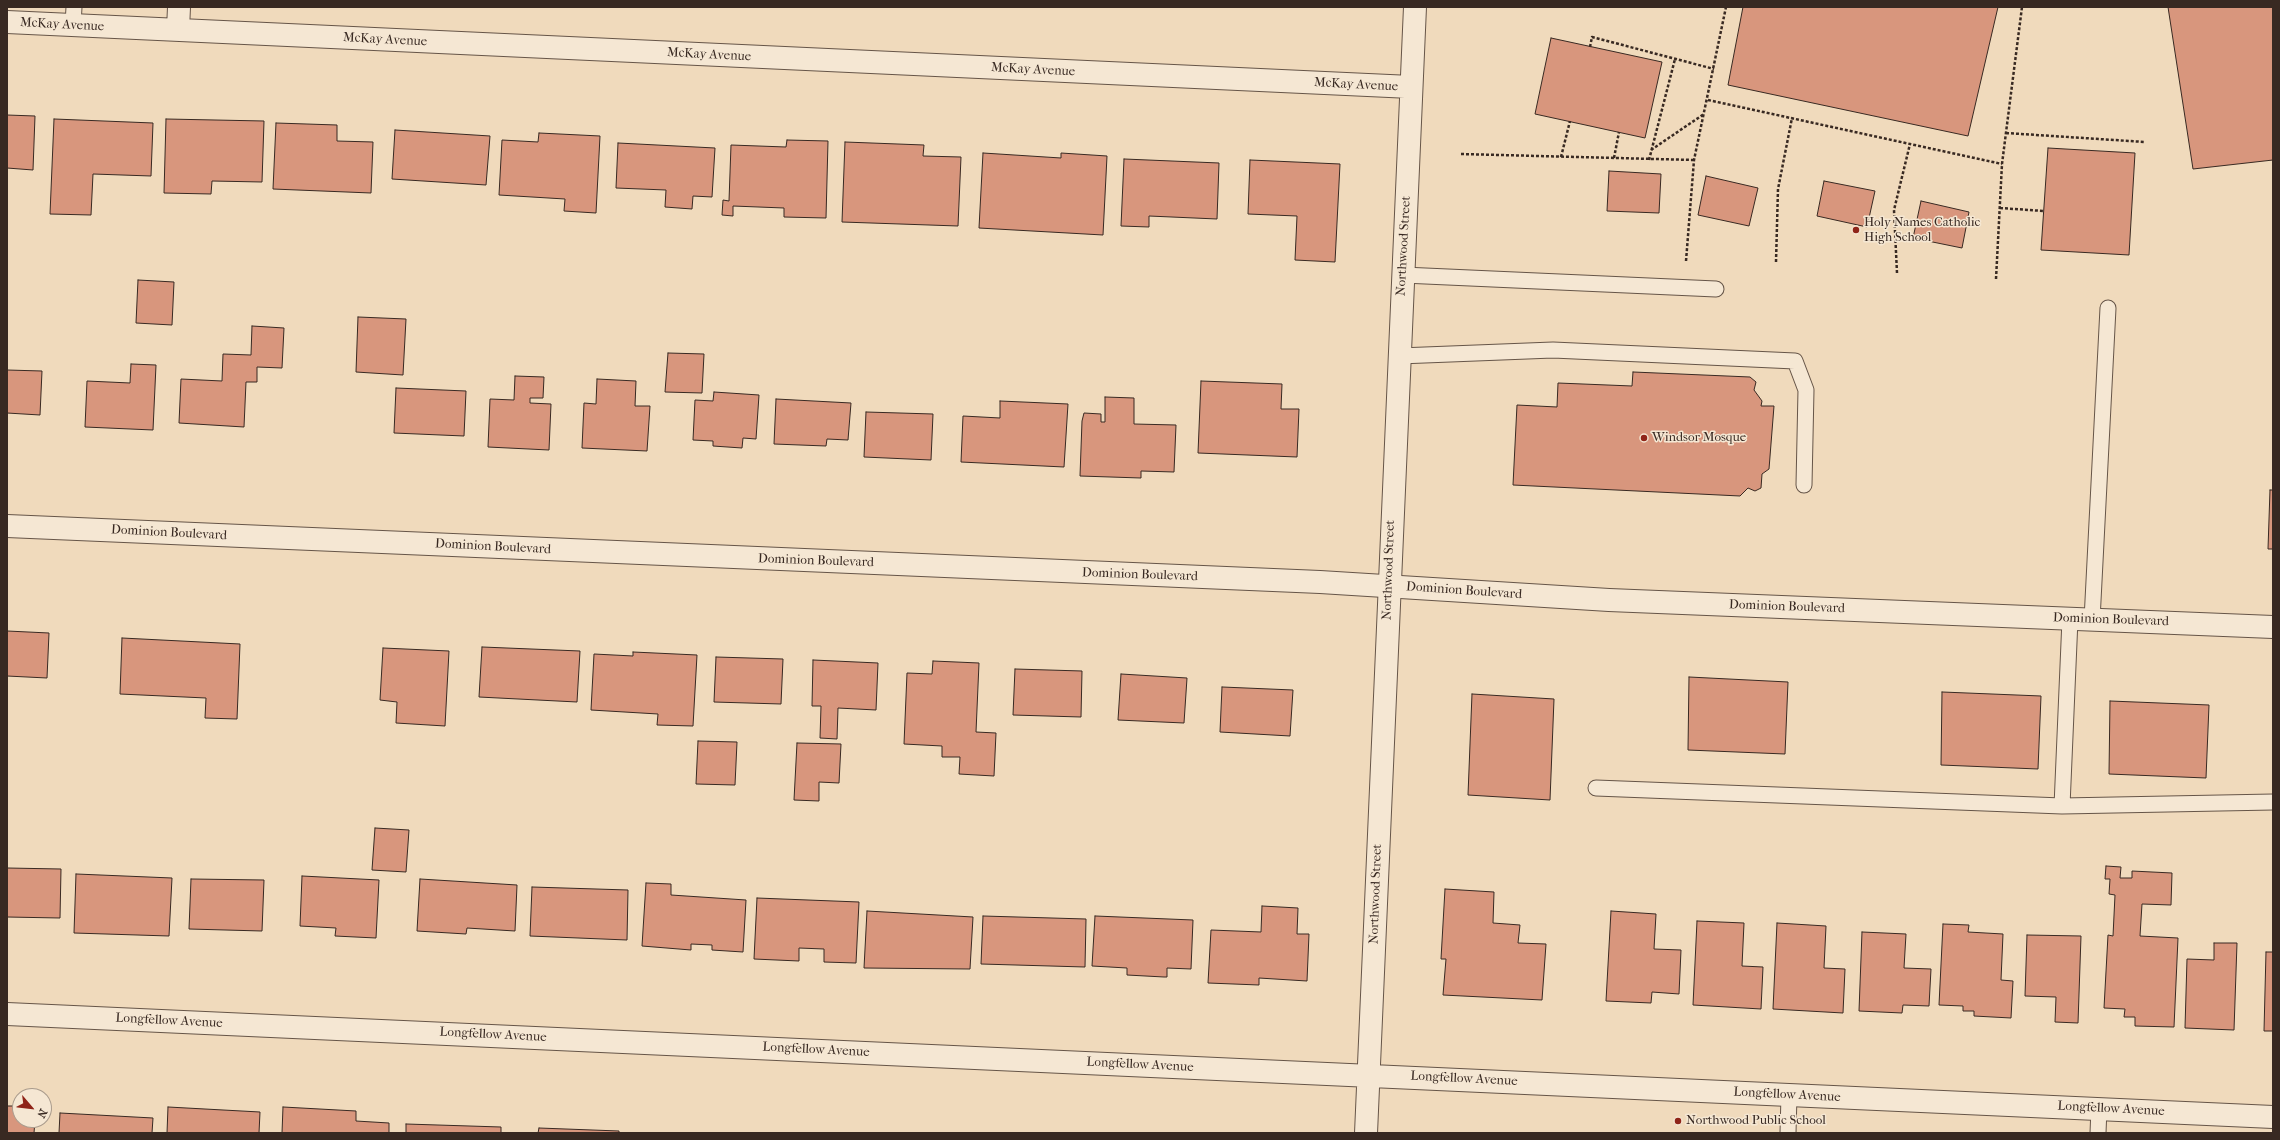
<!DOCTYPE html>
<style>
body{margin:0}
#map{position:relative;width:2280px;height:1140px;overflow:hidden;background:#f0dabc;font-family:"IM FELL French Canon",serif}
canvas{display:block}
.frame{position:absolute;inset:0;border:8px solid #382922;pointer-events:none}
.north{position:absolute;left:12px;top:1088px;width:40px;height:40px;box-sizing:border-box;background:#f5e7d3;border:1px solid #a99b8c;border-radius:50%;rotate:118deg;font-size:11px;font-weight:700;line-height:16px;text-align:center;color:#382922}
.north::after{content:'';display:block;margin:auto;width:14px;height:18px;background:#8f2418;clip-path:polygon(50% 0,100% 100%,50% 72%,0 100%)}
</style>
<div id="map">
<canvas width="2280" height="1140"></canvas>
<div class="frame"></div>
<div class="north">N</div>
</div>
<script>
const context = document.querySelector('canvas').getContext('2d');
context.lineJoin = 'round';
function fill(path, color) { context.fillStyle = color; context.fill(path, 'evenodd'); }
const shape = rows => new Path2D(rows.map(r => 'M' + r).join(''));
function trace(path, color, width, dash) { context.strokeStyle = color; context.lineWidth = width; context.lineCap = dash ? 'butt' : 'round'; context.setLineDash(dash || []); context.stroke(path); }
function write(font, color, halo, rows, align = 'center') {
  context.font = font + ' "IM FELL French Canon",serif'; context.lineWidth = 3; context.setLineDash([]); context.textBaseline = 'middle'; context.strokeStyle = halo; context.fillStyle = color; for (const [text, x, y, turn = 0] of rows) {
    context.save(); context.translate(x, y); context.rotate((+turn || 0) * Math.PI / 180); context.textAlign = isNaN(turn) ? turn : align; if (halo) context.strokeText(text, 0, 0); context.fillText(text, 0, 0); context.restore();
  }
}
const building = shape([
 [1743,7,1998,7,1968,136,1728,85,1743,7],
 [2168,7,2273,7,2273,160,2193,169,2168,7],
 [1551,38,1662,62,1645,138,1535,114,1551,38],
 [7,115,35,116,33,170,7,168,7,115],
 [54,119,153,123,151,176,93,174,91,215,50,214,54,119],
 [166,119,264,121,262,182,212,181,211,194,164,193,166,119],
 [276,123,337,125,337,141,373,142,371,193,273,189,276,123],
 [395,130,490,136,486,185,392,179,395,130],
 [539,133,600,136,596,213,564,211,565,199,499,195,502,140,538,142,539,133],
 [787,140,828,141,826,218,784,217,784,208,733,206,733,216,722,215,723,200,729,201,731,145,786,147,787,140],
 [845,142,924,145,923,156,961,157,958,226,842,222,845,142],
 [618,143,715,148,712,197,693,196,692,209,665,207,666,190,616,188,618,143],
 [2048,148,2135,153,2129,255,2041,250,2048,148],
 [983,153,1061,158,1061,153,1107,156,1103,235,979,228,983,153],
 [1124,159,1219,163,1217,219,1149,216,1149,227,1121,226,1124,159],
 [1250,160,1340,164,1335,262,1295,260,1297,216,1248,214,1250,160],
 [1609,171,1661,174,1659,213,1607,211,1609,171],
 [1706,176,1758,188,1749,226,1698,215,1706,176],
 [1824,181,1875,191,1867,227,1817,216,1824,181],
 [1921,201,1969,212,1962,248,1913,238,1921,201],
 [138,280,174,282,172,325,136,323,138,280],
 [358,317,406,319,403,375,356,372,358,317],
 [252,326,284,328,282,368,257,367,257,382,246,382,244,427,179,423,181,379,222,381,223,354,251,355,252,326],
 [668,353,704,354,702,393,665,392,668,353],
 [131,364,156,365,153,430,85,427,87,381,130,383,131,364],
 [7,370,42,371,40,415,7,413,7,370],
 [1633,372,1750,377,1756,382,1754,390,1762,401,1761,406,1774,406,1769,469,1762,474,1761,488,1755,491,1748,488,1740,496,1513,485,1517,405,1557,407,1558,383,1632,386,1633,372],
 [515,376,544,377,543,398,530,398,530,403,551,404,549,450,488,447,490,399,514,400,515,376],
 [597,379,636,381,635,406,650,406,647,451,582,448,584,403,596,404,597,379],
 [1201,381,1282,384,1281,409,1299,409,1297,457,1198,453,1201,381],
 [396,388,466,391,464,436,394,433,396,388],
 [714,392,759,395,756,439,743,438,742,448,713,446,713,441,693,440,695,400,713,401,714,392],
 [1105,397,1134,398,1134,424,1176,425,1174,472,1141,471,1141,478,1080,476,1082,421,1084,413,1101,414,1101,422,1105,422,1105,397],
 [776,399,851,403,848,440,827,439,826,446,774,444,776,399],
 [1000,401,1068,404,1064,467,961,462,963,416,1000,418,1000,401],
 [866,412,933,414,931,460,864,457,866,412],
 [2270,490,2273,490,2273,549,2268,549,2270,490],
 [7,631,49,633,47,678,7,676,7,631],
 [122,638,240,644,237,719,205,718,206,698,120,694,122,638],
 [482,647,580,651,577,702,479,697,482,647],
 [383,648,449,651,445,726,396,723,397,702,380,700,383,648],
 [633,652,697,655,693,726,657,725,658,714,591,710,594,654,633,656,633,652],
 [716,657,783,659,781,704,714,702,716,657],
 [813,660,878,663,876,710,838,708,837,739,820,738,821,706,812,706,813,660],
 [933,661,979,663,976,732,996,733,994,776,959,774,960,757,942,757,942,746,904,744,907,673,932,674,933,661],
 [1015,669,1082,671,1081,717,1013,715,1015,669],
 [1121,674,1187,678,1184,723,1118,720,1121,674],
 [1689,677,1788,682,1785,754,1688,750,1689,677],
 [1222,687,1293,690,1290,736,1220,732,1222,687],
 [1942,692,2041,696,2038,769,1941,765,1942,692],
 [1472,694,1554,699,1550,800,1468,795,1472,694],
 [2110,701,2209,705,2206,778,2109,774,2110,701],
 [698,741,737,742,735,785,696,784,698,741],
 [797,743,841,744,839,783,819,782,819,801,794,800,797,743],
 [375,828,409,830,406,872,372,870,375,828],
 [2106,866,2121,867,2120,878,2132,878,2132,871,2172,873,2171,905,2142,904,2140,936,2178,938,2174,1027,2135,1026,2135,1017,2124,1017,2125,1009,2104,1008,2108,935,2113,936,2115,895,2109,894,2110,879,2105,879,2106,866],
 [7,868,61,869,60,918,7,917,7,868],
 [76,874,172,878,169,936,74,933,76,874],
 [302,876,379,880,376,938,335,936,336,928,300,926,302,876],
 [191,879,264,880,262,931,189,929,191,879],
 [420,879,517,885,515,931,467,928,466,934,417,931,420,879],
 [646,883,671,884,671,895,746,900,743,952,712,950,712,945,691,944,691,950,642,946,646,883],
 [532,887,628,890,627,940,530,936,532,887],
 [1445,889,1494,892,1493,923,1520,925,1518,943,1546,944,1542,1000,1443,995,1446,959,1441,959,1445,889],
 [757,898,859,902,856,963,824,962,824,949,799,948,799,961,754,959,757,898],
 [1262,906,1298,908,1297,934,1309,934,1307,981,1259,978,1259,985,1208,983,1211,930,1261,932,1262,906],
 [867,911,973,917,970,969,864,968,867,911],
 [1611,911,1656,914,1654,949,1681,950,1679,994,1652,992,1651,1003,1606,1001,1611,911],
 [983,916,1086,919,1085,967,981,964,983,916],
 [1095,916,1193,920,1191,969,1167,968,1167,977,1164,977,1127,975,1127,968,1092,966,1095,916],
 [1697,921,1744,923,1742,966,1763,967,1761,1009,1693,1005,1697,921],
 [1777,923,1826,926,1824,968,1845,969,1843,1013,1773,1009,1777,923],
 [1943,924,1969,925,1968,932,2003,934,2001,980,2013,981,2011,1018,1974,1016,1974,1011,1963,1011,1963,1006,1939,1005,1943,924],
 [1862,932,1906,934,1904,968,1931,969,1929,1006,1903,1005,1902,1013,1859,1011,1862,932],
 [2027,935,2081,936,2078,1023,2055,1022,2056,997,2025,996,2027,935],
 [2214,943,2237,943,2234,1030,2185,1028,2187,959,2214,960,2214,943],
 [2266,952,2273,952,2273,1031,2264,1031,2266,952],
 [7,1106,20,1106,20,1120,35,1120,34,1133,7,1133,7,1106],
 [168,1107,260,1112,259,1133,167,1133,168,1107],
 [283,1107,356,1111,356,1121,389,1123,389,1133,282,1133,283,1107],
 [60,1113,153,1118,152,1133,59,1133,60,1113],
 [406,1124,501,1127,501,1133,406,1133,406,1124],
 [539,1128,619,1131,619,1133,538,1133,539,1128]
]);
fill(building, '#d8967d');
trace(building, '#382922', 1);
const service = shape([
 [73,25,74,7],
 [1403,275,1716,289],
 [1399,356,1553,350,1795,361,1806,390,1804,485],
 [2092,620,2108,308],
 [1596,788,2062,806,2070,619],
 [2062,806,2273,802],
 [1788,1133,1789,1095],
 [2098,1133,2099,1108]
]);
const minor = shape([
 [7,22,1411,87],
 [178,30,179,7],
 [7,1014,2273,1117],
 [1366,1133,1415,7]
]);
const tertiary = shape([
 [7,526,1320,582,1609,600,2273,627]
]);
trace(service, '#665548', 17);
trace(minor, '#665548', 24);
trace(tertiary, '#665548', 24);
trace(shape([
 [1590,47,1592,37,1714,69],
 [1708,100,2002,164],
 [2006,133,2145,142],
 [1651,150,1704,114],
 [1461,154,1694,160],
 [1561,157,1570,121],
 [1614,158,1619,132],
 [1649,160,1675,59],
 [2000,208,2044,211],
 [1686,261,1694,160,1726,7],
 [1776,262,1778,189,1792,118],
 [1897,273,1894,210,1910,144],
 [1996,279,2002,164,2022,7]
]), '#382922', 2.5, [3, 2]);
trace(service, '#f5e7d3', 15);
trace(minor, '#f5e7d3', 22);
trace(tertiary, '#f5e7d3', 22);
for (const [x, y, r, color] of [
 [1856,230,4,"#8f2418"],
 [1644,438,4,"#8f2418"],
 [1678,1121,4,"#8f2418"]
]) { const dot = new Path2D(); dot.arc(x, y, r, 0, 2 * Math.PI); context.fillStyle = color; context.fill(dot); trace(dot, '#f5e7d3', 1.5); }
write('13px', '#382922', '#f5e7d3', [
 ["McKay Avenue",62,25,3],
 ["McKay Avenue",385,40,3],
 ["McKay Avenue",709,55,3],
 ["McKay Avenue",1033,70,3],
 ["McKay Avenue",1356,85,3],
 ["Northwood Street",1404,246,-87],
 ["Dominion Boulevard",169,533,3],
 ["Dominion Boulevard",493,547,3],
 ["Dominion Boulevard",816,561,2],
 ["Northwood Street",1389,570,-88],
 ["Dominion Boulevard",1140,575,2],
 ["Dominion Boulevard",1464,591,4],
 ["Dominion Boulevard",1787,607,2],
 ["Dominion Boulevard",2111,620,2],
 ["Northwood Street",1376,894,-88],
 ["Longfellow Avenue",169,1021,3],
 ["Longfellow Avenue",493,1035,3],
 ["Longfellow Avenue",816,1050,3],
 ["Longfellow Avenue",1140,1065,3],
 ["Longfellow Avenue",1464,1079,3],
 ["Longfellow Avenue",1787,1095,3],
 ["Longfellow Avenue",2111,1109,3]
]);
write('13px', '#382922', '#f5e7d3', [
 ["Holy Names Catholic",1864,223],
 ["High School",1864,238],
 ["Windsor Mosque",1652,438],
 ["Northwood Public School",1686,1121]
], 'left');
</script>
